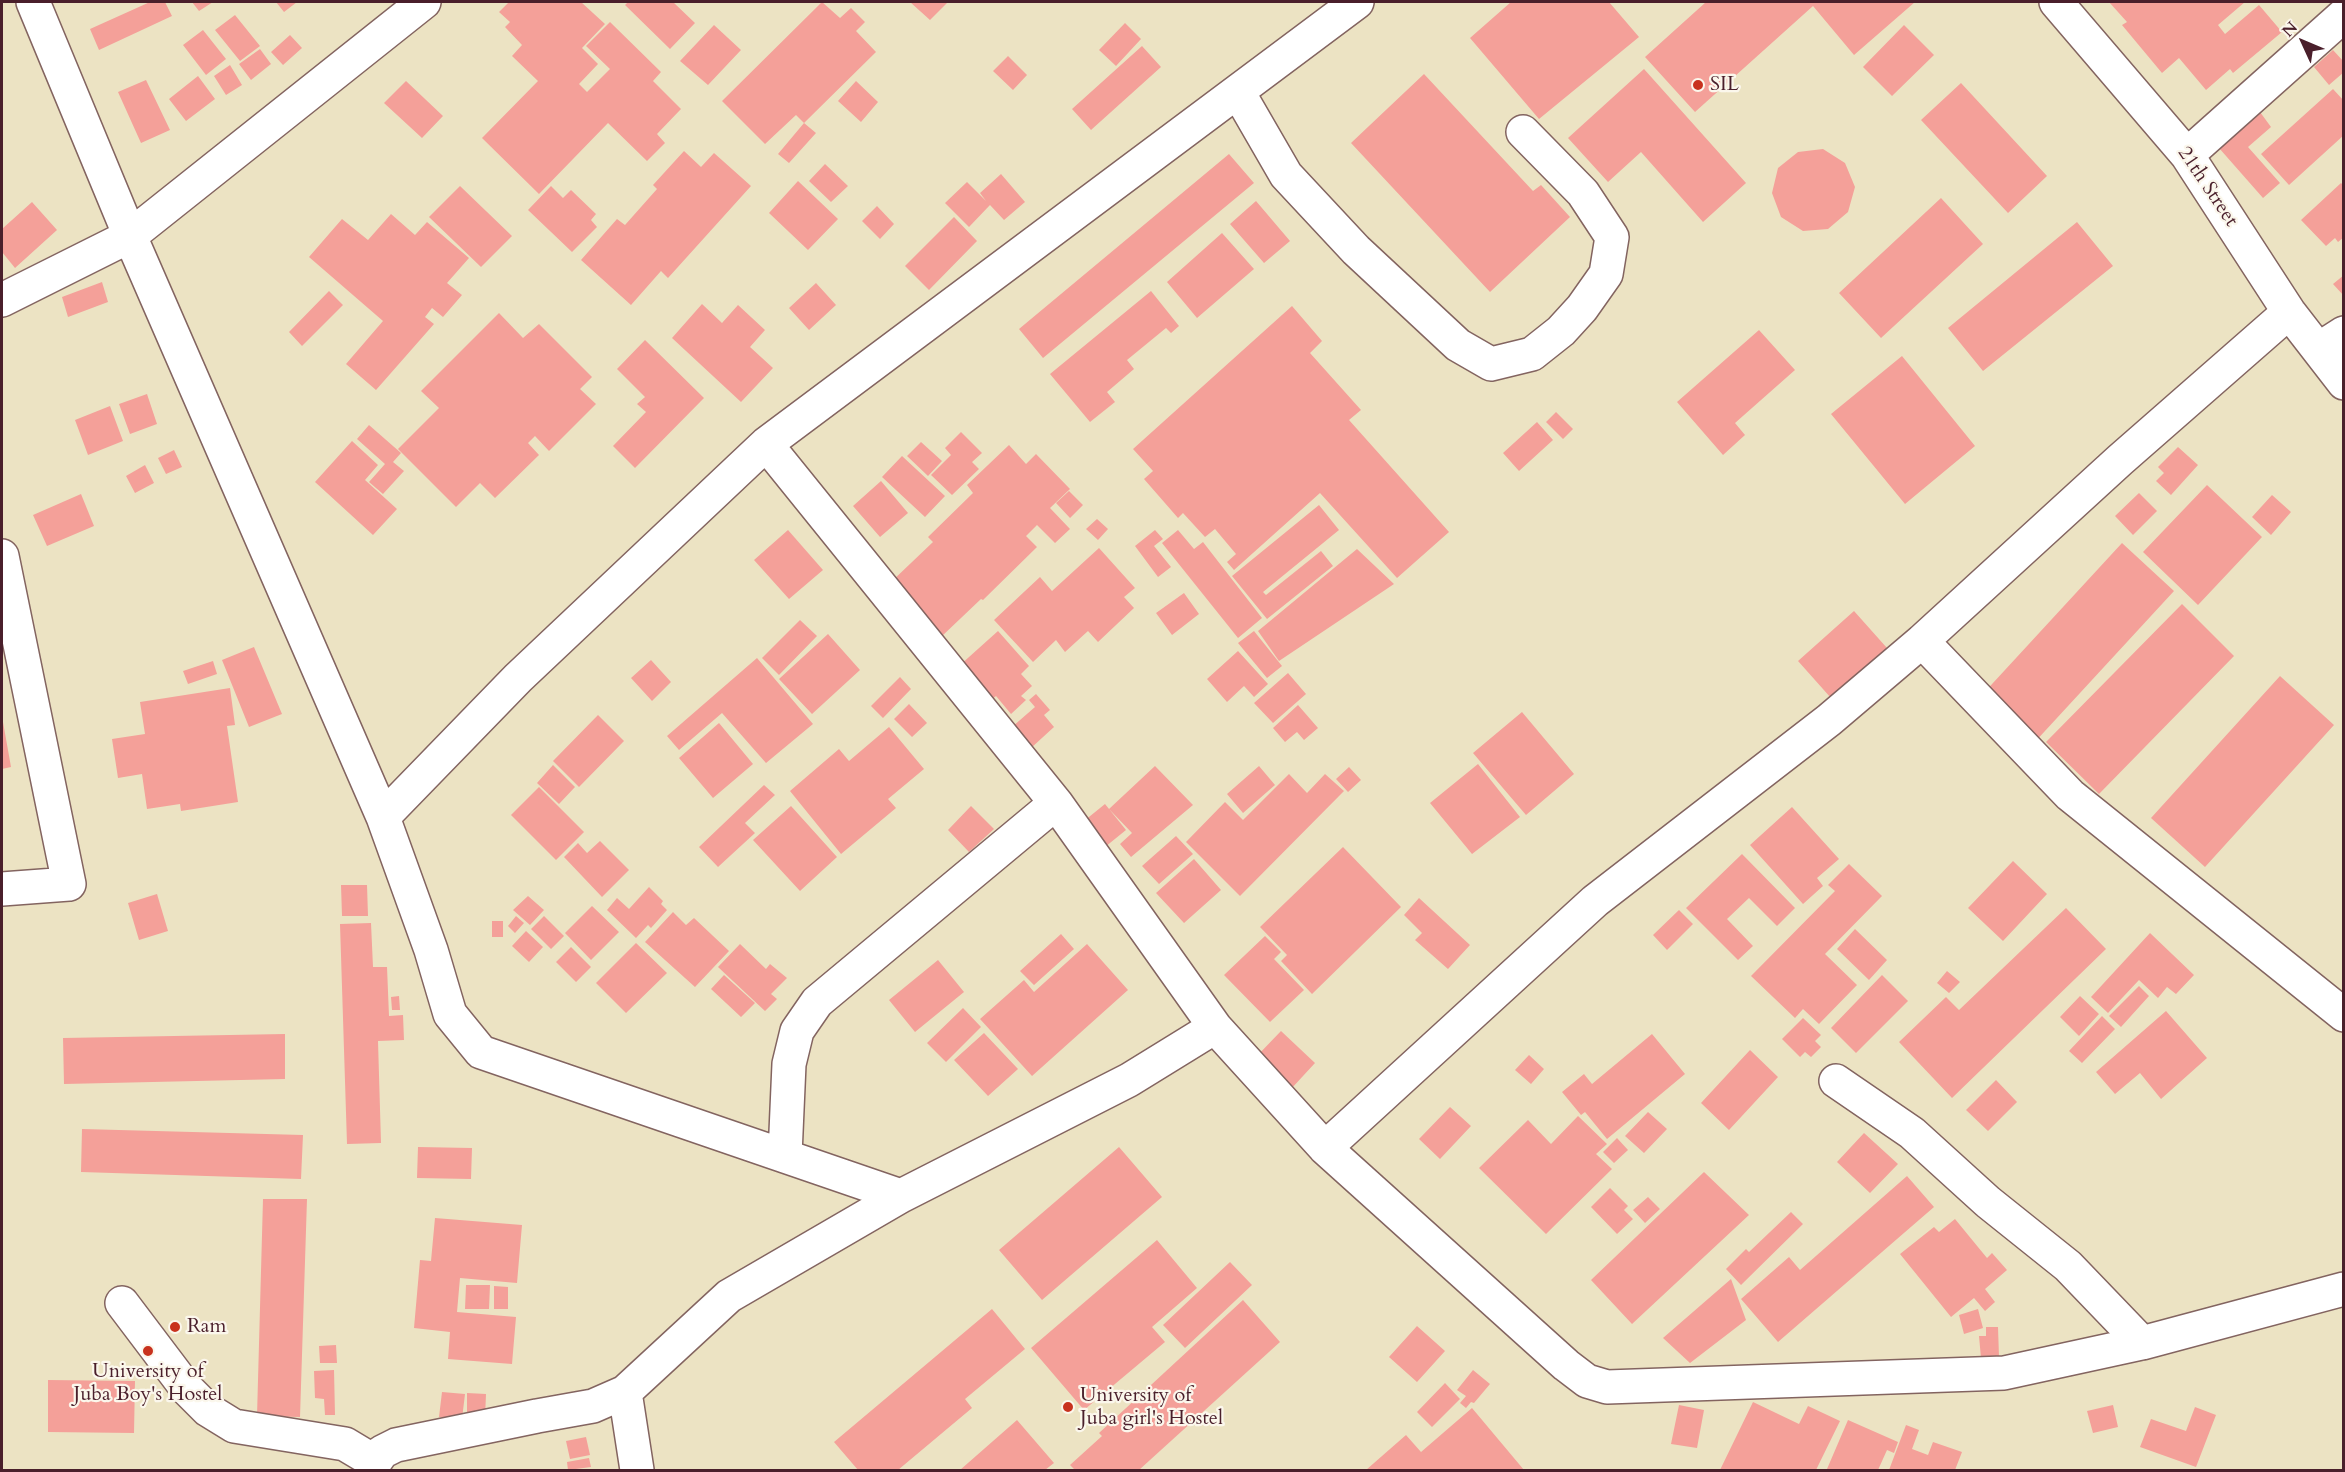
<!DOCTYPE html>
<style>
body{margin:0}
#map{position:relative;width:2345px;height:1472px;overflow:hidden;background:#ece3c3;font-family:Cardo,serif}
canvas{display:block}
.frame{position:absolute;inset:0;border:3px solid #4a1f2b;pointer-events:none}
.north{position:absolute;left:2273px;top:12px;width:60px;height:60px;-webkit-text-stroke:4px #fbf7ec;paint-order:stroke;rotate:314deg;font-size:16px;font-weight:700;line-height:24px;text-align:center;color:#4a1f2b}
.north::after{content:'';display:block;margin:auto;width:21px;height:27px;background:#4a1f2b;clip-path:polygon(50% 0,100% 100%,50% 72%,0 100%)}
</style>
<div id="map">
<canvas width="2345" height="1472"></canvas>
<div class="frame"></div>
<div class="north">N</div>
</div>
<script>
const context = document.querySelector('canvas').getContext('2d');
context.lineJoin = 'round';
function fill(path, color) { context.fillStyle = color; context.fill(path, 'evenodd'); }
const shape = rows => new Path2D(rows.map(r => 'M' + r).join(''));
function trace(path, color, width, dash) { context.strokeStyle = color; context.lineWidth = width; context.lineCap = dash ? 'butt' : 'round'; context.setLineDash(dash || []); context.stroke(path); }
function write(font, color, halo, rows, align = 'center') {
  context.font = font + ' Cardo,serif'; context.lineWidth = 4.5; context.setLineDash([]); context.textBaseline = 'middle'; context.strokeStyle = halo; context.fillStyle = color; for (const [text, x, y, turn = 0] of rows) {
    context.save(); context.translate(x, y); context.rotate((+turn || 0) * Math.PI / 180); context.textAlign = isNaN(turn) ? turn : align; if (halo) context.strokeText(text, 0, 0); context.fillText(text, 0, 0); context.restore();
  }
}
fill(shape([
 [150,2,165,2,172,16,99,50,90,29],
 [192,2,213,2,199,11],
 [276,2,297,2,284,12],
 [509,2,581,2,605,24,582,48,598,64,579,84,587,92,610,69,586,46,610,22,661,72,653,81,681,109,657,134,665,143,647,161,608,123,539,194,482,138,538,81,512,56,522,45,505,27,510,22,499,12],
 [628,2,673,2,695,23,670,49,625,5],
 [822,2,840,18,851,8,865,22,856,31,876,52,804,123,796,115,765,144,722,101],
 [910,2,948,2,930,20],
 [1511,2,1609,2,1639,37,1539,119,1470,38],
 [1706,2,1915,2,1854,55,1813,6,1695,112,1645,57],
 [2109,2,2245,2,2218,25,2225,34,2259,5,2282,32,2233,73,2230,69,2206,90,2179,58,2162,73,2122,25,2127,22],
 [235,15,260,46,240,61,215,30],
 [1125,23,1141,39,1116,66,1099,50],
 [714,25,741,50,708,85,680,61],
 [1904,25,1934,55,1892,96,1863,67],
 [203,30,226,59,206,75,183,45],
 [290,35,302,48,283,65,271,52],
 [1142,46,1161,67,1091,130,1072,109],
 [260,49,271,64,251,80,239,64],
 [2333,50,2344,62,2344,72,2329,85,2314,67],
 [1008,56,1027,75,1013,90,993,71],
 [230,65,242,85,226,95,214,76],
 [1644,69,1746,183,1703,222,1641,152,1608,182,1568,138],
 [1424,74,1533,191,1541,185,1570,217,1490,292,1351,143],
 [198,76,215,99,186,121,169,99],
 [146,80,170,130,141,143,118,92],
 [406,81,443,116,422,138,384,103],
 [856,81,878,102,861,122,838,101],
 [1961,83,2047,176,2008,213,1921,120],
 [2333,89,2344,101,2344,135,2289,185,2261,154],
 [2260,112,2271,127,2248,147,2280,183,2263,198,2219,148],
 [804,123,816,133,789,163,778,154],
 [1823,149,1845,163,1855,187,1848,212,1828,229,1803,231,1781,217,1772,193,1778,168,1798,152],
 [684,151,701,167,714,153,751,186,668,278,661,271,631,305,581,260,617,219,625,225,657,189,653,185],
 [1229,154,1254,183,1043,358,1019,329],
 [825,164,848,186,831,202,809,181],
 [1001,174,1025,202,1004,220,990,205,969,227,945,203,967,182,986,201,980,193],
 [798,181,838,219,808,250,769,213],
 [2341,183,2344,186,2344,237,2338,242,2335,238,2326,246,2301,220],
 [460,186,512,236,481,267,429,217],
 [551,186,563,198,571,190,596,214,591,220,597,227,572,252,528,210],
 [1941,198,1983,244,1881,338,1839,293],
 [1256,201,1290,241,1264,263,1230,224],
 [32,202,57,230,15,268,2,252,2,229],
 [877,206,894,224,880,239,862,221],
 [391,214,415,235,427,222,469,258,447,283,462,295,443,317,432,308,425,317,434,324,376,390,346,364,383,321,309,257,342,219,368,240],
 [954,217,977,241,929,290,905,266],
 [2077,222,2113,266,1983,371,1948,328],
 [1222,233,1254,269,1197,318,1167,282],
 [2344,275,2344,296,2333,284],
 [102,282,108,302,68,317,62,297],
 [816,283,836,305,809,330,789,308],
 [329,291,343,305,302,346,289,332],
 [1151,291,1179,326,1171,333,1166,328,1127,360,1134,369,1107,392,1115,402,1090,422,1050,374],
 [702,304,722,323,738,305,765,330,750,347,773,368,741,402,672,338],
 [1292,306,1322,341,1310,353,1361,410,1349,420,1449,532,1397,578,1320,493,1234,570,1227,562,1236,554,1215,529,1205,537,1183,513,1178,518,1144,479,1153,471,1133,449],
 [499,313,523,338,539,324,592,377,580,389,596,404,549,451,535,436,528,443,539,455,495,498,480,483,456,507,398,449,439,408,421,391],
 [1759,330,1795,370,1735,423,1745,435,1723,455,1677,402],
 [645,340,704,398,635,468,613,446,646,412,637,404,645,397,617,369],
 [1902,356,1975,446,1905,504,1831,414],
 [147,394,157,424,130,434,119,404],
 [110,406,123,441,88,455,75,420],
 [1556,412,1573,429,1563,439,1546,422],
 [1537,422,1553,440,1519,471,1503,453],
 [369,425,401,453,393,462,404,471,383,494,369,482,385,464,357,439],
 [961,432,982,453,972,462,979,469,952,495,931,475,951,455,945,448],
 [352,441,378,465,365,480,397,509,373,535,315,482],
 [921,442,942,461,928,476,907,456],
 [1009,445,1026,464,1036,454,1070,489,1050,508,1070,529,1055,543,1037,525,1026,536,1037,547,983,600,981,599,941,637,890,583,933,542,928,537,973,493,967,485],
 [2178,447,2198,465,2171,495,2156,481,2164,473,2158,467],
 [174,450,182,467,166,474,158,458],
 [902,456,945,496,925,517,882,477],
 [145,465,154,483,135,493,126,476],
 [881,481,908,513,880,537,853,506],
 [2207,485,2262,537,2198,605,2143,552],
 [1069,491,1083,505,1070,518,1056,503],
 [2139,493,2157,511,2133,535,2115,516],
 [81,494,94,526,47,546,33,515],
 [2272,495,2291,512,2271,535,2252,517],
 [1319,505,1339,530,1263,592,1266,595,1321,551,1333,566,1267,619,1232,576],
 [1097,519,1108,529,1098,540,1086,529],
 [788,530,823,570,789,599,754,560],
 [1155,530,1163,539,1154,546,1171,567,1158,577,1135,546],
 [1178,530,1194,549,1203,542,1262,618,1238,638,1162,543],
 [2122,543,2174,591,2033,744,1981,696],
 [1099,548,1135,588,1124,597,1134,608,1098,642,1088,631,1065,652,1056,640,1033,662,994,620,1040,577,1052,591],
 [1357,549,1394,584,1279,661,1258,631],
 [1184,593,1199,614,1172,635,1156,613],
 [2182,604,2234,656,2099,794,2046,742],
 [1854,611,1887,648,1831,698,1798,661],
 [800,620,817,636,779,675,762,658],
 [998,631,1029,666,1021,674,1032,686,1021,696,1026,700,1011,714,996,696,990,701,959,666],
 [1254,631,1282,666,1267,678,1238,643],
 [828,634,860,670,812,714,779,679],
 [254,647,282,714,249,727,222,660],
 [1238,651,1268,684,1254,697,1244,686,1227,702,1207,679],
 [757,658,813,724,766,763,722,713,679,750,667,736],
 [651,660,671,682,652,701,631,678],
 [213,661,217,674,188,684,183,671],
 [1288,673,1306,694,1273,723,1254,703],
 [2280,676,2334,725,2205,867,2151,818],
 [900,677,911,689,883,718,871,706],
 [230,688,235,725,227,726,238,802,181,811,180,804,147,809,142,774,118,778,112,739,145,734,140,702],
 [1036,694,1050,710,1044,715,1054,727,1031,748,1012,727,1035,707,1029,700],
 [909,704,927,723,912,737,894,719],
 [1298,705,1318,728,1304,740,1297,732,1285,742,1273,728],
 [1522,712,1574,774,1526,815,1473,753],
 [598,715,624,741,579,787,553,761],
 [3,722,11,767,2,769,2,723],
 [719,723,753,764,713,798,679,758],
 [889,727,924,769,888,799,896,808,841,854,790,791,839,749,849,761],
 [1478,764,1520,817,1472,854,1430,803],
 [553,765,575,787,559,804,537,783],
 [1155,766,1193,805,1131,857,1120,844,1132,833,1109,809],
 [1259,766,1275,785,1243,813,1227,794],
 [1349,767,1361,780,1348,792,1336,779],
 [1289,774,1307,793,1325,774,1344,791,1240,896,1186,842,1225,802,1243,820],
 [764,785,775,795,745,823,755,833,718,867,699,847],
 [539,787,584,832,556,860,511,815],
 [1105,804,1126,830,1105,847,1084,821],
 [791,806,837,857,800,891,753,840],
 [971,806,994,829,969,852,948,830],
 [1792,807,1839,859,1817,878,1823,886,1803,904,1750,845],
 [1176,836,1193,854,1159,884,1142,866],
 [600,841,629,870,602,897,564,857,578,843,587,853],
 [1343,847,1401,907,1312,994,1281,961,1287,955,1260,927],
 [1742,854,1795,908,1777,926,1749,898,1727,919,1753,946,1738,960,1686,908],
 [1194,859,1221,890,1184,923,1156,893],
 [2013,861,2047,894,2003,941,1968,908],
 [1849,864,1882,896,1825,954,1857,985,1819,1024,1803,1009,1795,1018,1751,976,1835,891,1828,885],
 [341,885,367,885,368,916,342,916],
 [649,887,663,901,661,904,667,910,651,928,648,925,636,938,607,910,617,898,629,909],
 [157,894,168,931,139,940,128,903],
 [528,896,544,910,530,925,513,910],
 [1419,898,1470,945,1448,969,1415,940,1422,933,1404,915],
 [592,906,619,932,591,960,565,933],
 [2066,908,2106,949,1952,1098,1899,1042,1946,997,1959,1010],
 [1679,910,1693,924,1667,950,1653,935],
 [673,912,686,925,694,918,729,951,695,987,645,942],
 [516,916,524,923,515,933,508,926],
 [544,916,564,936,551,949,531,929],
 [492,921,503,921,503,937,492,937],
 [371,923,373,967,387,967,389,1016,403,1015,404,1040,378,1041,381,1143,347,1144,340,924],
 [1855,929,1887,960,1869,980,1837,949],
 [526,931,543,947,529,962,512,946],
 [2150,933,2194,975,2176,994,2167,987,2158,998,2139,980,2108,1013,2091,997],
 [1061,934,1074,949,1034,985,1020,971],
 [1265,936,1281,952,1274,959,1304,990,1270,1022,1224,975],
 [636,943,667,973,626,1013,596,983],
 [740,944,766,969,770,964,787,978,771,994,777,999,765,1011,718,967],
 [1087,944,1128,990,1032,1076,980,1019,1024,980,1034,992],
 [571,947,591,967,576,982,556,962],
 [938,960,964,992,915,1032,889,1000],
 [1947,971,1960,982,1949,993,1937,983],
 [724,975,755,1003,741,1017,711,989],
 [1882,975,1908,1001,1856,1053,1831,1028],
 [2139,986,2149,996,2121,1027,2109,1016],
 [399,996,400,1010,392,1010,391,997],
 [2080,996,2099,1014,2079,1036,2060,1017],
 [963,1008,981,1027,946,1062,927,1043],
 [2166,1011,2207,1058,2161,1099,2140,1073,2115,1094,2096,1072],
 [2102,1016,2115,1029,2082,1063,2069,1051],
 [1803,1018,1821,1035,1815,1041,1821,1047,1811,1057,1805,1052,1800,1057,1782,1039],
 [1281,1031,1315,1063,1291,1089,1256,1057],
 [984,1033,1018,1069,988,1096,954,1060],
 [285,1034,285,1079,64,1084,63,1038],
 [1652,1034,1685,1074,1607,1139,1585,1112,1581,1115,1562,1092,1584,1074,1592,1084],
 [1750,1050,1778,1077,1729,1130,1701,1103],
 [1529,1055,1544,1069,1531,1084,1515,1070],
 [1996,1080,2017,1102,1988,1131,1966,1110],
 [1450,1107,1471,1126,1440,1159,1419,1139],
 [1648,1112,1667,1129,1644,1153,1625,1136],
 [1578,1116,1607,1144,1596,1154,1612,1169,1546,1234,1479,1168,1528,1120,1551,1144],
 [82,1129,303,1135,301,1179,81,1172],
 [1864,1133,1898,1164,1870,1193,1837,1162],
 [1617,1138,1628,1150,1614,1163,1603,1152],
 [418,1147,472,1148,471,1179,417,1178],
 [1119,1147,1162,1197,1042,1300,999,1250],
 [1704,1172,1749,1215,1632,1324,1591,1280],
 [1907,1176,1934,1207,1778,1342,1741,1299,1789,1257,1800,1270],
 [1610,1188,1628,1206,1624,1210,1633,1219,1617,1234,1591,1207],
 [1648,1197,1660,1209,1645,1223,1633,1210],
 [263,1199,307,1199,300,1417,257,1416],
 [1791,1212,1803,1224,1741,1285,1726,1269,1746,1249,1749,1252],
 [435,1218,522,1225,517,1283,460,1278,457,1312,516,1317,512,1364,448,1359,450,1332,414,1328,420,1260,431,1261],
 [1955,1219,1987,1258,1992,1253,2007,1270,1985,1289,1995,1302,1985,1311,1974,1298,1951,1317,1900,1254,1934,1227,1939,1232],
 [1157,1240,1197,1288,1152,1327,1165,1342,1084,1410,1031,1348],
 [1230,1262,1252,1285,1185,1348,1163,1325],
 [1731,1279,1746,1320,1690,1363,1663,1338],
 [466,1285,490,1285,489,1309,465,1309],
 [494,1286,508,1287,508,1309,494,1309],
 [1243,1300,1280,1342,1139,1470,1075,1470,1070,1465,1102,1436,1099,1433],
 [992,1309,1025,1349,965,1399,972,1408,898,1470,858,1470,834,1442],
 [1978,1309,1983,1328,1964,1334,1959,1315],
 [1417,1326,1445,1351,1417,1382,1389,1357],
 [1986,1327,1998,1327,1999,1357,1981,1358,1979,1336,1986,1336],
 [336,1345,337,1363,320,1363,319,1346],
 [334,1370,335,1415,325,1415,324,1399,315,1398,314,1371],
 [1473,1370,1490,1384,1474,1403,1471,1402,1466,1408,1460,1403,1466,1396,1457,1390],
 [48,1380,135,1381,134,1433,48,1432],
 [1445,1383,1460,1399,1432,1427,1417,1412],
 [442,1392,465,1394,462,1419,439,1417],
 [467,1393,486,1394,485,1418,467,1417],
 [1753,1402,1799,1424,1808,1406,1840,1421,1816,1470,1720,1470],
 [1679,1405,1704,1410,1697,1448,1671,1444],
 [2113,1405,2118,1427,2093,1433,2087,1411],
 [2195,1407,2216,1415,2196,1467,2140,1447,2151,1419,2186,1431],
 [1472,1408,1524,1470,1366,1470,1406,1435,1421,1452],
 [1017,1420,1054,1463,1045,1470,960,1470],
 [1848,1420,1898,1442,1894,1453,1887,1450,1878,1470,1827,1469],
 [1906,1425,1919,1430,1912,1449,1928,1455,1933,1442,1962,1452,1955,1470,1889,1470],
 [586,1437,590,1455,570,1459,566,1441],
 [589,1458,591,1467,568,1470,567,1462]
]), '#f4a099');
const minor = shape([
 [33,2,130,236,383,817],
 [2056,2,2187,155,2289,312,2344,383],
 [1238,92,1286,175,1356,250,1458,345,1491,364,1532,354,1561,331,1582,308,1606,274,1612,237,1583,193,1523,132],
 [2187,155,2344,15],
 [2,300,130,236,424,2],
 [2319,349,2344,333],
 [766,444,1056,803,1215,1027,1325,1148,1566,1365,1587,1381,1607,1387,2004,1373,2142,1343,2344,1289],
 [2,556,69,884,2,889],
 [1922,641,2070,795,2344,1015],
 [1836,1081,1912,1133,1988,1202,2068,1266,2142,1343],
 [1325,1148,1595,901,1829,720,1922,641,2120,460,2289,312],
 [785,1155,789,1064,797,1031,817,1002,1056,803],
 [901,1196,481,1052,450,1014,431,950,383,817,518,678,766,444,1357,2],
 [122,1303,187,1389,208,1410,234,1426,345,1444,375,1462],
 [625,1392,637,1470],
 [373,1470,375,1462,382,1452,396,1445,537,1416,593,1406,625,1392,729,1296,901,1196,1129,1080,1215,1027]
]);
trace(minor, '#836460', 36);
trace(minor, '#fff', 33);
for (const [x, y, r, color] of [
 [1698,85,6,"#c8321e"],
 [175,1327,6,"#c8321e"],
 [148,1351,6,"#c8321e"],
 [1068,1407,6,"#c8321e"]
]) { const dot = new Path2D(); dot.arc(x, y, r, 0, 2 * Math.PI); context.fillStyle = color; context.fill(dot); trace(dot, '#fbf7ec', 2); }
write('20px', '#4a1f2b', '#fbf7ec', [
 ["SIL",1710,85],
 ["Ram",187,1327],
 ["University of",148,1372,"center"],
 ["Juba Boy's Hostel",148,1395,"center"],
 ["University of",1080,1396],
 ["Juba girl's Hostel",1080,1419]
], 'left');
write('20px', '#4a1f2b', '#fbf7ec', [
 ["21th Street",2207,187,56]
]);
</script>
